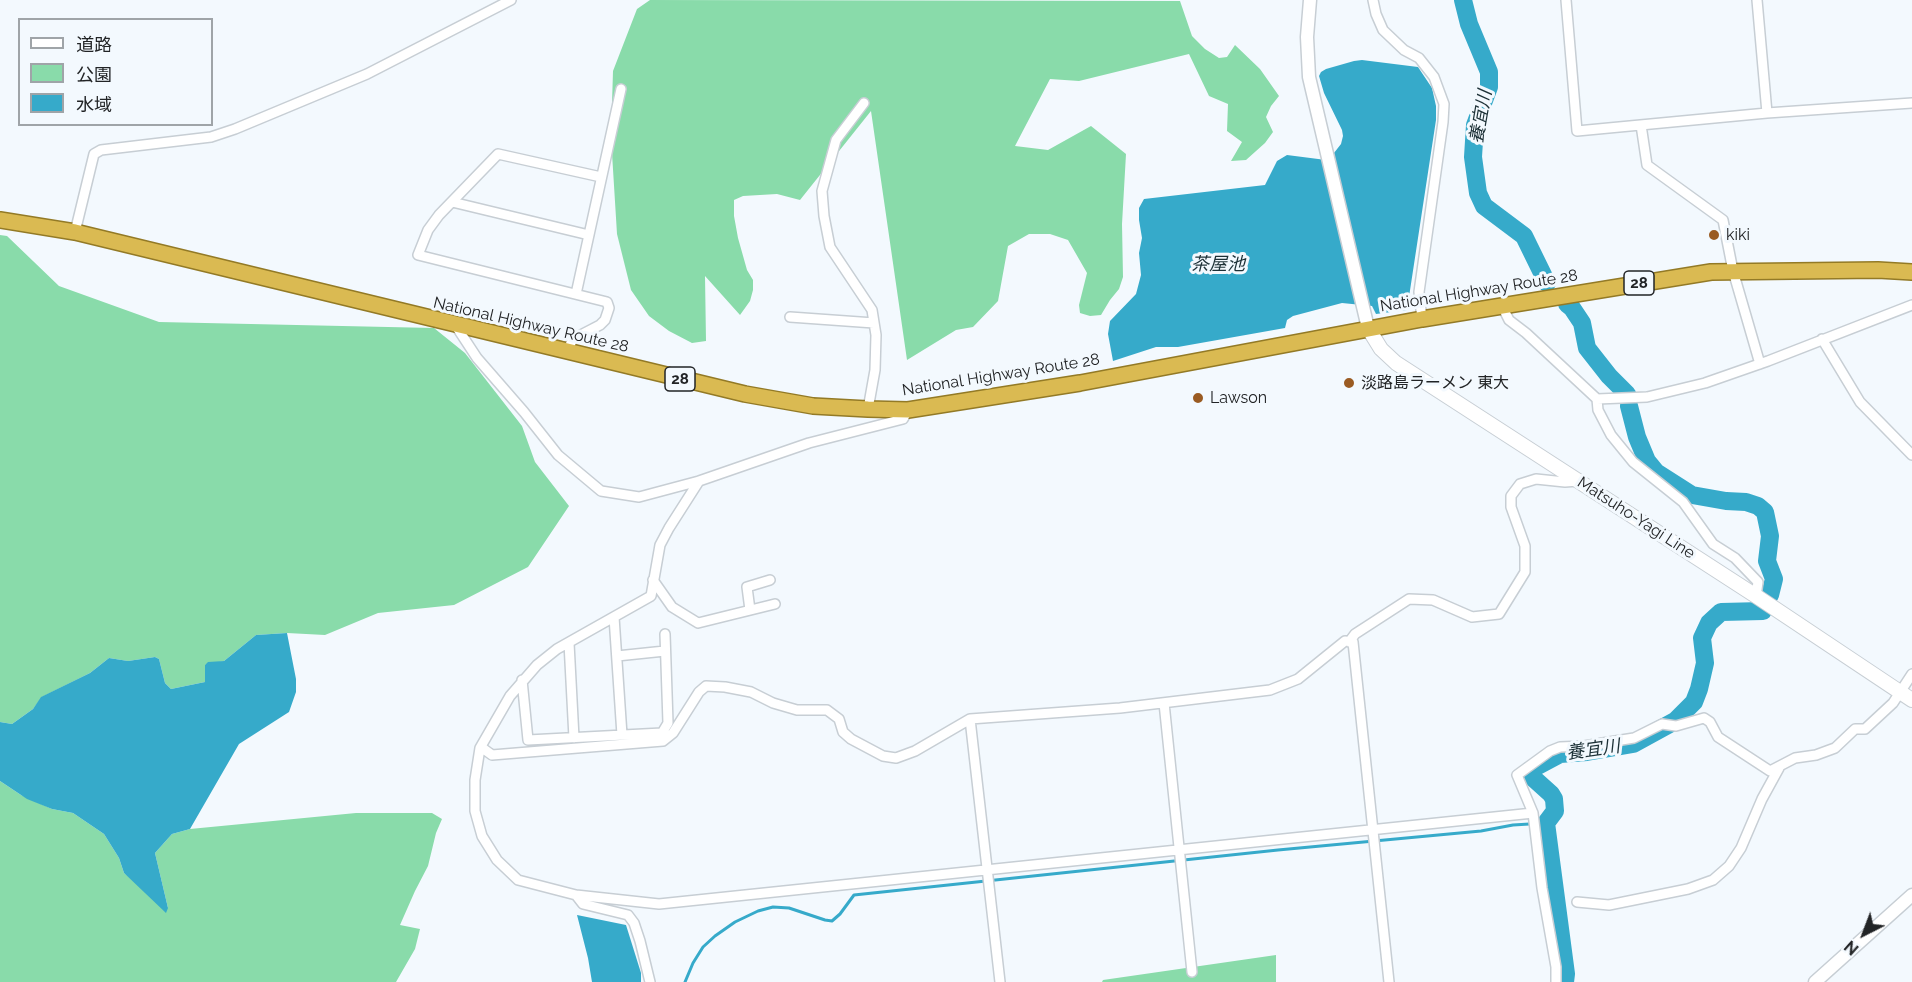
<!DOCTYPE html>
<meta charset="utf-8">
<style>
body{margin:0}
#map{position:relative;width:1912px;height:982px;overflow:hidden;background:#f3f9fe;font-family:Raleway,"Noto Sans JP",sans-serif}
canvas{display:block}
.legend{position:absolute;left:18px;top:18px;width:195px;height:108px;box-sizing:border-box;background:#f3f9fe;border:2px solid #9fa4a8;margin:0;padding:8px 10px;list-style:none;font-size:18px;color:#222426}
.legend li{display:flex;align-items:center;gap:12px;height:30px}
.legend b{width:30px;border:2px solid #9fa4a8}
.north{position:absolute;left:1834px;top:904px;width:60px;height:60px;-webkit-text-stroke:4px #f3f9fe;paint-order:stroke;rotate:222deg;font-size:16px;font-weight:700;line-height:24px;text-align:center;color:#222426}
.north::after{content:'';display:block;margin:auto;width:21px;height:27px;background:#222426;clip-path:polygon(50% 0,100% 100%,50% 72%,0 100%)}
</style>
<div id="map">
<canvas width="1912" height="982"></canvas>
<ul class="legend">
<li><b style="height:8px;background:#fff"></b>道路</li>
<li><b style="height:16px;background:#89dbaa"></b>公園</li>
<li><b style="height:16px;background:#36aaca"></b>水域</li>
</ul>
<div class="north">N</div>
</div>
<script>
const context = document.querySelector('canvas').getContext('2d');
context.lineJoin = 'round';
function fill(path, color) { context.fillStyle = color; context.fill(path, 'evenodd'); }
const shape = rows => new Path2D(rows.map(r => 'M' + r).join(''));
function trace(path, color, width, dash) { context.strokeStyle = color; context.lineWidth = width; context.lineCap = dash ? 'butt' : 'round'; context.setLineDash(dash || []); context.stroke(path); }
function write(font, color, halo, rows, align = 'center') {
  context.font = font + ' Raleway,"Noto Sans JP",sans-serif'; context.lineWidth = 6; context.setLineDash([]); context.textBaseline = 'middle'; context.strokeStyle = halo; context.fillStyle = color; for (const [text, x, y, turn = 0] of rows) {
    context.save(); context.translate(x, y); context.rotate((+turn || 0) * Math.PI / 180); context.textAlign = isNaN(turn) ? turn : align; if (halo) context.strokeText(text, 0, 0); context.fillText(text, 0, 0); context.restore();
  }
}
fill(shape([
 [650,0,1180,1,1192,36,1205,49,1219,58,1227,57,1235,45,1260,69,1279,96,1271,106,1266,117,1273,132,1265,143,1246,160,1231,161,1242,142,1227,131,1228,104,1209,96,1189,54,1079,81,1050,79,1015,146,1048,150,1091,126,1126,154,1122,224,1123,277,1119,289,1110,300,1101,315,1090,316,1080,313,1079,305,1087,273,1068,240,1050,234,1029,234,1008,246,998,301,973,327,956,330,907,360,871,111,800,200,777,194,743,196,734,200,734,216,738,238,747,270,753,280,753,290,750,301,740,315,705,276,706,341,692,343,669,331,649,316,631,290,617,234,611,137,613,71,637,9],
 [0,235,7,236,59,286,159,322,434,328,465,353,522,426,535,462,569,506,528,567,454,605,378,613,325,635,287,633,256,635,224,661,205,665,205,682,171,689,165,683,159,659,155,657,128,661,109,658,90,673,42,697,33,709,12,724,0,722],
 [0,781,21,795,52,809,73,813,104,834,119,858,124,873,168,908,155,853,172,834,190,829,356,813,432,813,442,819,436,833,428,866,415,891,400,925,420,929,415,949,396,982,0,982],
 [1276,955,1276,982,1102,982,1103,980]
]), '#89dbaa');
fill(shape([
 [1362,60,1418,67,1432,88,1436,106,1436,120,1407,310,1376,314,1372,306,1342,303,1293,316,1287,320,1285,328,1178,347,1156,347,1113,361,1108,334,1110,321,1136,294,1141,275,1139,253,1142,238,1139,220,1139,208,1144,199,1265,185,1277,161,1287,155,1326,160,1330,158,1341,144,1343,136,1342,130,1324,93,1319,76,1321,72,1326,69,1354,61],
 [287,633,296,679,296,692,289,712,239,744,190,829,172,834,155,853,168,908,166,913,124,873,119,858,104,834,73,813,52,809,27,799,0,781,0,722,12,724,33,709,41,697,90,673,109,658,128,661,155,657,159,659,165,683,171,689,205,682,205,665,208,662,224,661,256,635],
 [577,915,626,925,641,973,641,982,592,982,588,958]
]), '#36aaca');
trace(shape([
 [685,982,693,963,703,947,715,936,735,922,758,911,773,907,789,908,825,920,832,921,840,914,854,895,1278,850,1481,831,1513,825,1546,823]
]), '#36aaca', 3);
trace(shape([
 [1463,0,1469,24,1489,72,1489,87,1475,125,1473,157,1478,193,1484,206,1524,236,1547,283],
 [1567,304,1572,308,1582,323,1587,348,1609,376,1627,394],
 [1629,406,1637,437,1647,461,1656,472,1692,495,1726,501,1746,502,1758,506,1765,512,1770,536,1767,561,1774,579,1770,595],
 [1565,982,1566,974,1546,823,1555,811,1554,799,1551,794,1531,776,1530,770,1560,754,1587,752,1633,744,1675,721,1694,702,1699,689,1705,663,1702,638,1709,623,1721,612,1763,611]
]), '#36aaca', 18);
const minor = shape([
 [1373,0,1376,14,1383,30,1404,50,1419,58,1434,77,1444,104,1443,122,1419,292,1422,319],
 [1566,0,1577,131,1767,113,1912,103],
 [1757,0,1767,113],
 [864,103,836,140,822,191,824,216,830,247,872,310,876,335,875,370,868,409],
 [1641,125,1647,165,1723,220,1733,271,1760,364],
 [452,202,589,235],
 [75,232,94,154,101,150,211,137,235,129,367,74,511,0],
 [576,294,621,89],
 [1502,306,1509,320,1526,333,1597,399,1647,397,1705,383,1768,361,1912,305],
 [790,317,874,323],
 [456,326,477,358,524,412,558,455,601,491,639,497,699,481,809,443,903,419,908,410],
 [1822,339,1860,402,1912,455],
 [567,351,573,339,600,325,605,320,609,308,607,302,418,255,428,230,439,215,498,154,601,177],
 [1597,399,1598,410,1611,435,1633,462,1683,502,1713,544,1735,558,1758,582,1756,596],
 [699,481,669,528,660,545,651,596,557,649,537,665,510,696,480,748,475,780,475,811,482,836,497,860,518,880,576,895,659,904,1533,813],
 [653,580,672,607,698,623,775,604],
 [750,610,747,587,770,580],
 [614,617,622,735],
 [1349,642,1355,634,1409,599,1433,600,1472,617,1499,614,1525,572,1525,546,1511,507,1511,496,1520,484,1536,479,1565,482,1578,481],
 [569,643,574,738],
 [617,656,665,651],
 [522,680,528,740,662,733,668,723,665,634],
 [1164,703,1192,972],
 [970,719,1000,982],
 [481,747,492,755,663,741,673,733,699,692,706,686,725,687,751,692,773,703,797,710,827,710,839,719,843,732,851,739,883,756,896,758,915,751,970,719,1120,708,1270,690,1298,679,1345,641,1353,642,1389,982],
 [576,895,583,904,628,915,634,923,640,941,650,982],
 [1577,902,1609,905,1688,889,1713,880,1729,866,1741,848,1762,799,1779,768],
 [1556,982,1556,967,1542,888,1533,813,1517,775,1550,751,1560,747,1584,746,1634,738,1662,724,1676,726,1704,718,1710,722,1718,737,1770,771,1795,758,1816,755,1835,748,1855,729,1865,729,1893,703,1912,674]
]);
const tertiary = shape([
 [1310,0,1307,37,1309,77,1368,328],
 [1815,982,1912,895]
]);
const secondary = shape([
 [1368,328,1381,349,1396,363,1756,596,1912,700]
]);
const trunk = shape([
 [0,220,75,232,745,394,813,406,868,409,908,410,1080,383,1422,319,1711,272,1878,270,1912,272]
]);
trace(minor, '#c7ced4', 12);
trace(tertiary, '#c7ced4', 15);
trace(secondary, '#c7ced4', 16);
trace(trunk, '#937a26', 18);
trace(minor, '#fff', 9);
trace(tertiary, '#fff', 12);
trace(secondary, '#fff', 14);
trace(trunk, '#daba52', 15);
for (const [x, y, r, color] of [
 [1714,235,6,"#9a5b22"],
 [1349,383,6,"#9a5b22"],
 [1198,398,6,"#9a5b22"]
]) { const dot = new Path2D(); dot.arc(x, y, r, 0, 2 * Math.PI); context.fillStyle = color; context.fill(dot); trace(dot, '#f3f9fe', 2); }
for (const [x, y, w] of [
 [1639,283,30],
 [680,379,30]
]) { const box = new Path2D(); box.roundRect(x - w / 2, y - 12, w, 24, 4.5); context.fillStyle = '#f3f9fe'; context.fill(box); trace(box, '#222426', 1.5); }
write('bold 15px', '#222426', null, [
 ["28",1639,283],
 ["28",680,379]
]);
write('16px', '#222426', '#f3f9fe', [
 ["kiki",1726,235],
 ["淡路島ラーメン 東大",1361,383],
 ["Lawson",1210,398]
], 'left');
write('16px', '#222426', '#f3f9fe', [
 ["National Highway Route 28",1479,291,-9],
 ["National Highway Route 28",531,325,13],
 ["National Highway Route 28",1001,375,-9],
 ["Matsuho-Yagi Line",1636,518,33]
]);
write('italic 18px', '#1c3036', '#f3f9fe', [
 ["養宜川",1481,117,-80],
 ["茶屋池",1218,265],
 ["養宜川",1593,750,-8]
]);
</script>
